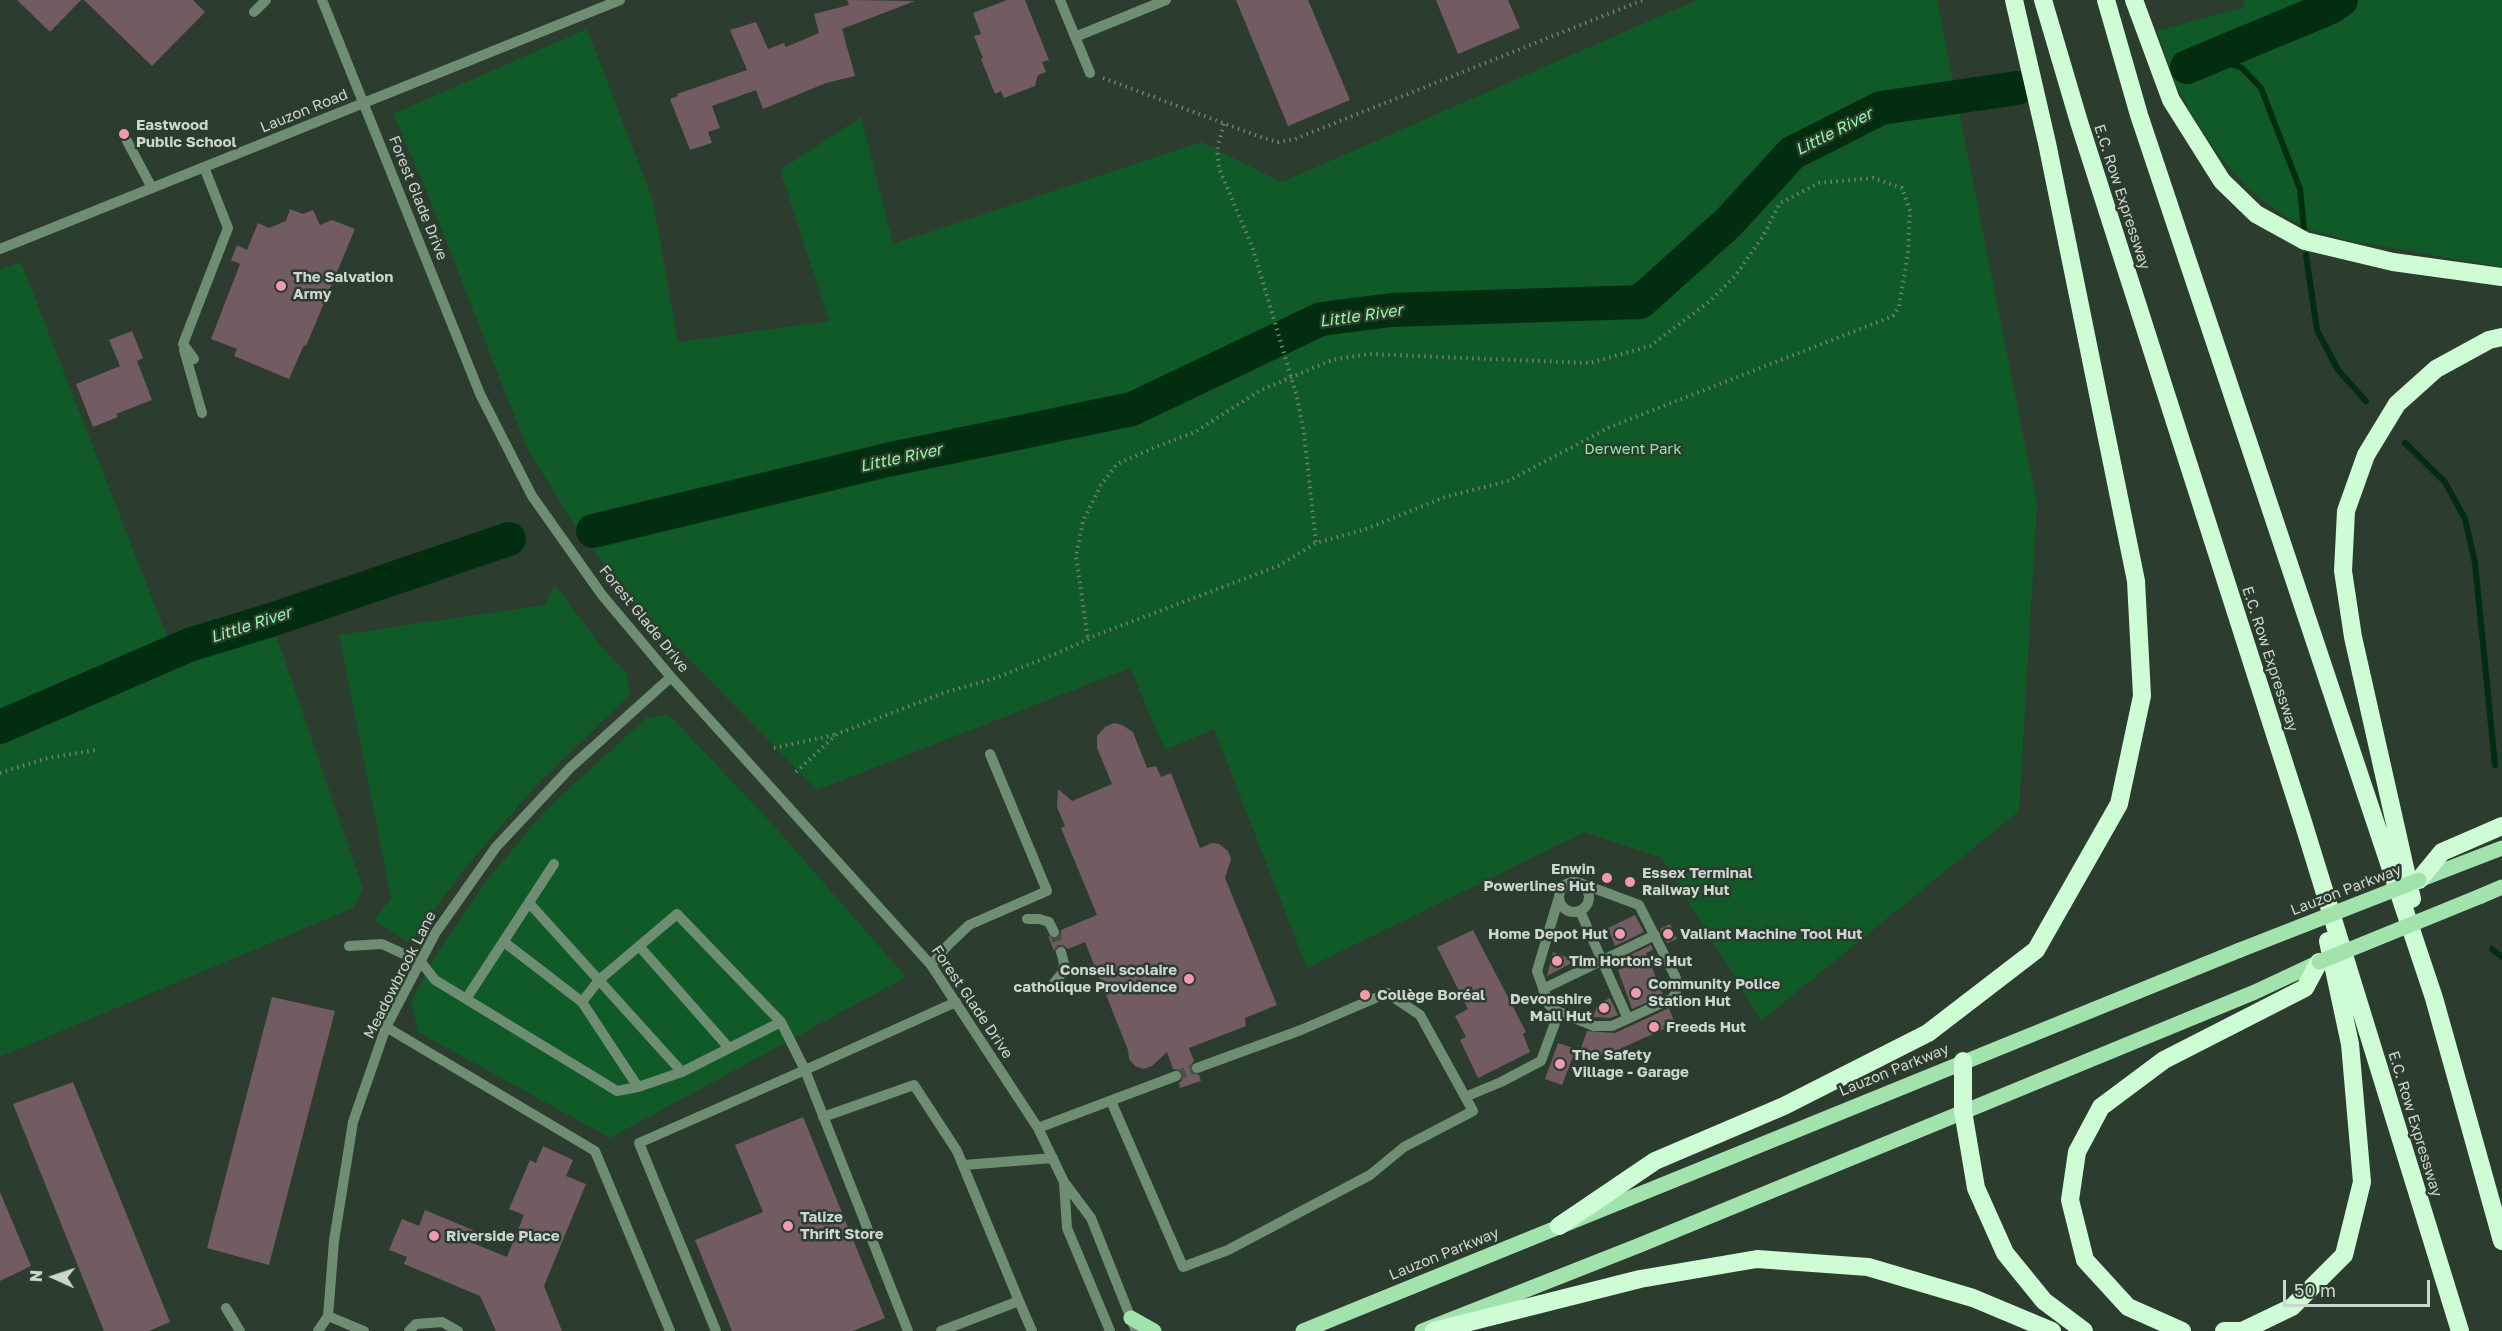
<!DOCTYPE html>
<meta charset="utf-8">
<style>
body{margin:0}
#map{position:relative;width:2502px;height:1331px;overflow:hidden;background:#2c3c2e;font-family:"Golos Text",sans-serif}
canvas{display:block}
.north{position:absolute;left:24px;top:1247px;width:60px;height:60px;-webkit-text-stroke:4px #2c3c2e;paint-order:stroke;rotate:273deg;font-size:16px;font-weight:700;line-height:24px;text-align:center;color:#cdd6ce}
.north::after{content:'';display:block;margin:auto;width:21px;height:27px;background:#cdd6ce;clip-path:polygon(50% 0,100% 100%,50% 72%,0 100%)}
.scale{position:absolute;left:2283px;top:1280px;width:147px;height:27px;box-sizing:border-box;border:3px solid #cdd6ce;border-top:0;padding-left:8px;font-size:18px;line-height:21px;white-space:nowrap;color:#cdd6ce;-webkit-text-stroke:4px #2c3c2e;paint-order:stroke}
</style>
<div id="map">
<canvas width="2502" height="1331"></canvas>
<div class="north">N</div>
<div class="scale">50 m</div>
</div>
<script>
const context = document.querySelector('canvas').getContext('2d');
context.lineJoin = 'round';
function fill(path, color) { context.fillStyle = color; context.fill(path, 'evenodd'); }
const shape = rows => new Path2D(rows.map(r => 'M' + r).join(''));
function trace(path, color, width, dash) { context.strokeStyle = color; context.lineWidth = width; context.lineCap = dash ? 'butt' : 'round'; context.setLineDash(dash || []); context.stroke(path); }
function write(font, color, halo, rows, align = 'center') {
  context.font = font + ' "Golos Text",sans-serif'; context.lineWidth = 5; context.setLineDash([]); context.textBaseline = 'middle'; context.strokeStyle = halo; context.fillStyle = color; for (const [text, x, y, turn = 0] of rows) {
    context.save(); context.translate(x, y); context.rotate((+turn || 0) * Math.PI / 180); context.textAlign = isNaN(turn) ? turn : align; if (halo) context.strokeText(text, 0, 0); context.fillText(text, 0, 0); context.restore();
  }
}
fill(shape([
 [1697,0,1937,0,2037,505,2019,811,1761,1021,1662,858,1585,832,1307,968,1214,729,1165,750,1130,668,817,790,634,603,574,525,527,448,422,180,393,114,587,29,653,201,678,342,829,321,780,170,861,117,893,244,1201,142,1282,182],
 [2243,0,2502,0,2502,267,2351,241,2314,231,2284,216,2250,191,2216,152,2189,109,2175,84,2157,31,2245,7],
 [21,262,173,652,271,620,363,889,353,908,0,1057,0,270],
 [555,585,601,646,627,674,630,695,538,783,462,872,410,943,374,920,391,898,339,635,544,605],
 [665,715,675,721,776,828,906,977,610,1138,418,1032,411,1002,437,953,488,879,545,811,646,718]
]), '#105a27');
trace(shape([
 [2212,57,2242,68,2261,88,2300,189,2304,228],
 [2306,255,2317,330,2338,370,2366,401],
 [2405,443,2445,482,2465,519,2475,563,2495,765],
 [2492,949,2502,957]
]), '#032d10', 6);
trace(shape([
 [2187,67,2331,7,2341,0],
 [593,531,887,460,1132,409,1321,319,1391,310,1640,302,1729,222,1792,153,1881,108,2017,88],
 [0,727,189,645,271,620,509,539]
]), '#032d10', 34);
fill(shape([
 [17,0,81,0,50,32],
 [84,0,193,0,205,12,152,66],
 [847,0,915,1,842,29,855,76,826,83,763,109,756,90,712,106,720,128,708,132,712,143,690,150,670,99,678,96,677,94,747,70,730,30,756,22,768,49,784,43,786,47,819,33,814,14,849,5],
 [1007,0,1025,0,1049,60,1042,62,1046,72,1038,75,1035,86,1004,98,1001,91,995,94,981,59,983,58,974,36,981,34,973,13],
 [1236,0,1308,0,1350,100,1288,126],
 [1436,0,1508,0,1520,28,1458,54],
 [290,209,303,214,313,210,320,225,332,220,355,229,306,346,304,345,289,379,234,356,237,349,211,339,240,264,231,260,237,245,247,250,258,223,269,228,286,221],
 [132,331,143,358,137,361,152,400,116,414,118,417,93,427,76,384,120,366,109,340],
 [1114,723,1122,725,1133,732,1147,768,1156,766,1161,777,1171,773,1200,848,1212,843,1219,844,1228,851,1231,859,1225,878,1277,1005,1245,1018,1246,1026,1189,1048,1194,1061,1190,1066,1190,1071,1199,1075,1201,1081,1180,1088,1179,1083,1182,1080,1183,1074,1180,1070,1173,1069,1167,1052,1152,1066,1143,1069,1135,1066,1129,1059,1128,1050,1085,942,1068,949,1063,945,1058,945,1054,951,1048,936,1057,939,1061,936,1061,930,1097,915,1061,828,1065,826,1057,807,1058,789,1072,801,1112,784,1097,748,1097,736,1105,727],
 [1635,915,1644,932,1615,946,1608,928],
 [1670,924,1677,939,1667,943,1660,929],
 [1473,930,1526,1032,1523,1034,1530,1052,1478,1078,1460,1040,1466,1037,1455,1016,1468,1009,1437,947],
 [1651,945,1653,950,1646,953,1663,995,1632,1009,1618,970,1624,967,1622,963,1615,967,1613,963],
 [1553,952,1576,961,1547,976],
 [272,997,335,1011,269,1265,207,1248],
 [1610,998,1618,1015,1610,1018,1593,1017,1598,1004],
 [1669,1008,1674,1021,1663,1026,1664,1029,1604,1056,1581,1048,1587,1031,1615,1033],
 [1558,1043,1576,1049,1562,1085,1545,1079],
 [73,1082,170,1322,149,1331,104,1331,13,1104],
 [803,1117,885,1318,853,1331,732,1331,695,1240,763,1212,735,1145],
 [543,1146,573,1160,566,1176,586,1184,544,1286,562,1331,496,1331,480,1296,404,1264,407,1257,389,1250,402,1219,419,1226,425,1210,475,1231,470,1242,507,1257,524,1215,509,1209,530,1160,536,1163],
 [0,1192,31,1266,0,1281]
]), '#735c61');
trace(shape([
 [1054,932,1061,952],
 [1176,1076,1197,1068]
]), '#445346', 10, [10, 5]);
trace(shape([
 [1103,78,1263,138,1278,142,1295,139,1643,0],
 [1224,124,1217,150,1219,168,1253,249,1297,397,1304,433,1316,543],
 [774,748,834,735],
 [796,772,837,734,946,692,996,678,1060,652,1099,634,1278,566,1316,543,1366,529,1445,497,1508,481,1610,427,1893,316,1899,307,1908,253,1910,211,1902,188,1873,178,1819,183,1780,203,1763,236,1736,275,1710,301,1650,346,1590,363,1368,354,1332,360,1261,390,1195,432,1158,446,1117,464,1101,485,1083,521,1076,556,1088,639],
 [0,773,48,758,96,750]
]), '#717e73', 4, [1.5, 4.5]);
trace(shape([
 [322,0,480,394,532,496,602,595,671,677,931,965,1038,1128,1064,1182,1091,1218,1136,1331],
 [1060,0,1090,73],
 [254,12,266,0],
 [1075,37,1166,0],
 [127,141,152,188],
 [0,249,620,0],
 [184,350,202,413],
 [194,359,183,344,228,228,204,167],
 '1559 897a15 15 0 1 1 30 0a15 15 0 1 1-30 0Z',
 [1559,897,1537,971,1549,1005,1559,1012],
 [1580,911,1628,1019],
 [1027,919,1039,919,1049,922,1054,932],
 [504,942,582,1002,638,1087],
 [349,946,382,944,421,962,435,980,617,1091,638,1087,682,1072,530,904],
 [639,946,729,1048],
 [931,965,949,944,969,925,1047,891,990,754],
 [1054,983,1063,972,1064,963,1061,952],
 [1543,989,1655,935],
 [466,999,554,864],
 [582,1002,599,980,677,914,781,1022,682,1072],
 [386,1027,595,1151,670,1331],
 [1465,1097,1501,1082,1541,1061,1559,1012,1594,1026,1612,1026,1673,998,1677,989,1676,978,1639,905,1580,883],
 [1111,1101,1183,1267,1228,1250,1370,1175,1404,1147,1473,1111,1420,1015,1387,993,1301,1030,1197,1068],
 [823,1117,914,1085,957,1151,1019,1301,941,1331],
 [1038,1128,1176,1076],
 [964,1165,1053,1158],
 [1064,1183,1067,1228,1110,1331],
 [1019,1301,1032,1331],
 [226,1308,240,1331],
 [328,1316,364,1331],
 [318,1331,328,1316,334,1241,353,1122,386,1027,436,932,496,847,570,768,671,677],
 [409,1331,416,1324,442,1322,458,1331],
 [716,1331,639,1143,805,1070,781,1022],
 [908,1331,805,1070,956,1002]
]), '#6e8d73', 10);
trace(shape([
 [2419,880,2502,848],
 [2481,896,2502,887],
 [1131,1318,1154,1331],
 [1303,1331,2240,950],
 [1422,1331,1640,1245,2255,992,2319,962]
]), '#a2e2ad', 15);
trace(shape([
 [2043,0,2079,122,2303,822,2460,1331],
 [2106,0,2139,115,2434,998,2502,1241],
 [2134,0,2171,100,2222,181,2256,214,2305,241,2393,262,2502,277],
 [2419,880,2442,852,2502,826],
 [2412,899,2353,637,2343,571,2346,511,2366,455,2397,404,2436,369,2489,340,2502,337],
 [1963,1061,1963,1111,1976,1188,2005,1253,2044,1301,2084,1331],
 [1559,1226,1655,1161,1784,1106,1928,1033,2036,950,2119,804,2142,696,2136,581,2047,143,2014,0],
 [1434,1331,1640,1279,1757,1259,1868,1267,1973,1298,2052,1331],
 [2182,1331,2128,1307,2085,1260,2070,1200,2077,1152,2101,1107,2164,1060,2305,988,2319,962],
 [2224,1331,2242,1331,2292,1307,2344,1255,2362,1182,2350,1044,2328,941]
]), '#cefcd5', 18);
trace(shape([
 [2240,950,2419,880],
 [2319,962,2481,896]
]), '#a2e2ad', 15);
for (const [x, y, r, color] of [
 [124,134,6,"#f19ab0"],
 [281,286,6,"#f19ab0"],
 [1607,878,6,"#f19ab0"],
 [1630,882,6,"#f19ab0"],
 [1620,934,6,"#f19ab0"],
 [1668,934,6,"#f19ab0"],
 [1557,961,6,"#f19ab0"],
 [1189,979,6,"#f19ab0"],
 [1636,993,6,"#f19ab0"],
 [1365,995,6,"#f19ab0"],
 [1604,1008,6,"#f19ab0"],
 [1654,1027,6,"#f19ab0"],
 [1560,1064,6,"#f19ab0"],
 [788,1226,6,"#f19ab0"],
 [434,1236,6,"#f19ab0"]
]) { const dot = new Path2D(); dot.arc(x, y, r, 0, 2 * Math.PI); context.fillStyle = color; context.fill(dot); trace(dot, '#2c3c2e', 2); }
write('15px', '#cdd6ce', '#2c3c2e', [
 ["Lauzon Road",304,111,-22],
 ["E.C. Row Expressway",2122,197,72],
 ["Forest Glade Drive",418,198,68],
 ["Forest Glade Drive",644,619,51],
 ["E.C. Row Expressway",2270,659,72],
 ["Lauzon Parkway",2346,890,-21],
 ["Meadowbrook Lane",400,975,-63],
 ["Forest Glade Drive",972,1002,56],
 ["Lauzon Parkway",1894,1070,-22],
 ["E.C. Row Expressway",2415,1124,73],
 ["Lauzon Parkway",1444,1254,-22]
]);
write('bold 15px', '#cdd6ce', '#2c3c2e', [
 ["Eastwood",136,125],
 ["Public School",136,142],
 ["The Salvation",293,277],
 ["Army",293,294],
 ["Enwin",1595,869,"right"],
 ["Powerlines Hut",1595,886,"right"],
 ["Essex Terminal",1642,873],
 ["Railway Hut",1642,890],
 ["Home Depot Hut",1608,934,"right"],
 ["Valiant Machine Tool Hut",1680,934],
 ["Tim Horton's Hut",1569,961],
 ["Conseil scolaire",1177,970,"right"],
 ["catholique Providence",1177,987,"right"],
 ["Community Police",1648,984],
 ["Station Hut",1648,1001],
 ["Collège Boréal",1377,995],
 ["Devonshire",1592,999,"right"],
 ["Mall Hut",1592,1016,"right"],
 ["Freeds Hut",1666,1027],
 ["The Safety",1572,1055],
 ["Village - Garage",1572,1072],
 ["Talize",800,1217],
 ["Thrift Store",800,1234],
 ["Riverside Place",446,1236]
], 'left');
write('15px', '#87eb9b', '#2c3c2e', [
 ["Derwent Park",1633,449]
]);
write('italic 16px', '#93f8a7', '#2c3c2e', [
 ["Little River",1834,132,-27],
 ["Little River",1361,316,-8],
 ["Little River",901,458,-12],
 ["Little River",251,625,-18]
]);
</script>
